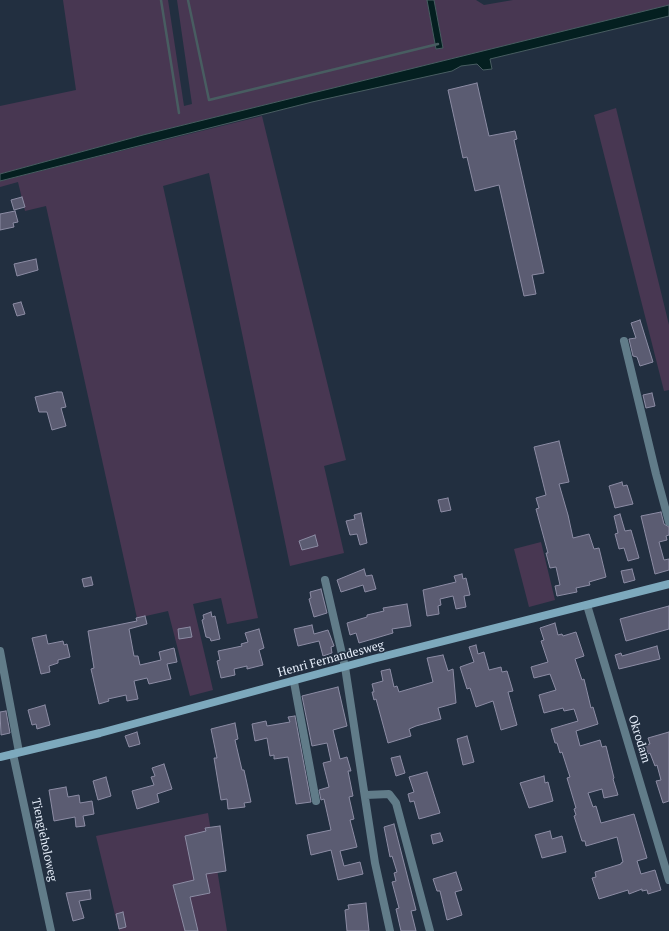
<!DOCTYPE html>
<style>
body{margin:0}
canvas{display:block;background:#222f40}
</style>
<canvas width="669" height="931"></canvas>
<script>
const context = document.querySelector('canvas').getContext('2d');
context.lineJoin = 'round';
function fill(path, color) { context.fillStyle = color; context.fill(path, 'evenodd'); }
const shape = rows => new Path2D(rows.map(r => 'M' + r).join(''));
function trace(path, color, width, dash) { context.strokeStyle = color; context.lineWidth = width; context.lineCap = dash ? 'butt' : 'round'; context.setLineDash(dash || []); context.stroke(path); }
function write(font, color, halo, rows, align = 'center') {
  context.font = font + ' "PT Serif",serif'; context.lineWidth = 3.5; context.setLineDash([]); context.textBaseline = 'middle'; context.strokeStyle = halo; context.fillStyle = color; for (const [text, x, y, turn = 0] of rows) {
    context.save(); context.translate(x, y); context.rotate((+turn || 0) * Math.PI / 180); context.textAlign = isNaN(turn) ? turn : align; if (halo) context.strokeText(text, 0, 0); context.fillText(text, 0, 0); context.restore();
  }
}
fill(shape([
 [63,0,168,0,184,106,192,104,177,0,427,0,436,49,443,48,434,0,476,0,484,5,513,0,669,0,669,5,143,135,0,174,0,106,76,90],
 [616,108,669,325,669,390,664,391,594,115],
 [262,116,346,460,324,466,344,553,290,566,209,173,163,186,258,618,227,624,221,598,193,604,213,690,190,696,168,611,137,618,46,206,25,211,18,182,0,187,0,181],
 [541,542,555,600,529,607,514,549],
 [208,813,227,931,119,931,96,836]
]), '#483752');
const water = shape([
 [427,0,434,0,443,48,436,49,427,0],
 [669,5,669,16,490,59,492,69,483,70,477,64,461,66,452,71,312,102,0,181,0,174,143,135,669,5]
]);
fill(water, '#041f20');
trace(water, '#485d61', 1);
trace(shape([
 [161,0,179,113],
 [188,0,209,100,438,44]
]), '#485d61', 2.5);
const building = shape([
 [477,83,489,136,515,131,517,139,514,140,544,273,532,275,536,294,524,296,499,185,475,191,467,157,463,158,448,90,477,83],
 [22,197,25,207,14,210,11,200,22,197],
 [15,211,18,222,13,223,14,227,0,230,0,214,15,211],
 [36,259,38,270,17,276,14,264,36,259],
 [21,302,25,314,17,316,13,304,21,302],
 [640,320,653,362,640,366,637,357,633,356,629,339,636,338,631,323,640,320],
 [57,392,62,392,66,407,61,408,66,426,52,430,47,412,39,412,35,397,57,392],
 [652,393,655,406,646,408,643,395,652,393],
 [559,441,569,482,559,484,568,515,573,538,589,534,594,549,599,548,606,577,589,582,590,585,576,588,577,592,557,596,555,586,560,585,556,567,550,568,546,553,548,553,536,509,539,508,536,498,546,495,534,447,559,441],
 [622,482,623,486,627,485,633,504,615,508,609,486,622,482],
 [448,498,451,510,441,512,438,500,448,498],
 [661,512,664,524,669,527,669,535,666,536,667,540,659,542,664,560,669,559,669,570,655,574,641,516,661,512],
 [361,513,367,543,360,545,357,534,350,535,346,521,355,519,354,515,361,513],
 [620,514,625,531,631,530,639,558,628,561,624,548,619,549,615,534,618,533,614,516,620,514],
 [315,535,318,546,302,550,299,541,315,535],
 [364,569,366,576,372,575,376,589,365,592,363,585,341,592,337,580,364,569],
 [632,569,635,580,624,583,621,571,632,569],
 [462,574,463,579,466,578,470,595,464,596,466,607,456,609,453,596,440,599,441,605,438,606,439,614,427,616,423,590,456,582,454,576,462,574],
 [91,577,93,585,84,587,82,579,91,577],
 [321,589,327,613,314,617,309,599,311,598,310,592,321,589],
 [407,604,411,626,392,629,393,633,359,643,356,633,350,635,347,623,367,617,367,615,384,611,383,608,407,604],
 [669,606,669,629,626,641,620,619,669,606],
 [211,612,212,617,215,616,220,639,211,641,210,638,206,637,202,620,204,619,203,615,211,612],
 [145,616,147,624,129,629,134,656,138,656,140,665,161,660,159,652,174,648,177,662,167,664,171,679,149,684,147,678,134,681,138,699,127,701,126,695,108,699,109,701,99,704,91,669,94,668,88,631,137,621,136,618,145,616],
 [555,623,558,635,562,634,563,636,576,632,584,656,575,659,582,680,584,679,591,708,593,707,598,724,576,731,580,746,600,740,602,747,606,746,614,778,613,779,618,795,604,798,602,789,588,793,593,807,596,806,601,823,634,814,647,858,637,861,641,874,655,870,661,890,648,894,647,890,642,891,642,889,629,894,628,890,599,899,592,878,596,877,595,872,621,864,621,863,623,862,617,837,586,846,585,841,582,841,574,816,576,815,574,809,576,808,567,778,570,777,562,752,560,753,557,743,555,743,551,729,578,721,574,709,564,711,563,708,544,713,539,695,556,690,550,674,534,678,531,667,548,662,541,641,544,640,540,628,555,623],
 [312,625,314,634,328,630,334,646,331,647,332,653,323,656,319,641,298,646,294,629,312,625],
 [190,627,192,637,179,639,178,629,190,627],
 [259,629,264,648,259,650,263,665,247,669,247,666,234,669,235,675,221,678,217,661,220,660,218,651,242,646,241,644,248,642,245,633,259,629],
 [46,635,48,644,63,641,64,645,67,644,70,657,58,660,58,663,49,666,50,672,41,674,32,638,46,635],
 [476,645,478,654,484,652,489,670,501,667,502,672,507,671,513,691,508,692,517,725,501,730,493,701,476,707,470,688,467,689,460,667,474,662,469,647,476,645],
 [657,646,660,659,619,669,615,655,621,653,622,656,657,646],
 [443,655,448,671,453,669,456,703,438,708,441,719,416,726,409,729,411,736,388,743,376,699,374,700,372,692,374,692,372,684,383,681,381,671,390,669,394,687,397,686,399,692,433,682,427,658,443,655],
 [338,687,347,726,333,730,340,759,347,757,351,771,348,771,353,796,349,797,354,819,350,820,357,847,340,851,344,866,360,862,363,874,338,880,331,850,311,855,307,835,331,830,324,799,321,800,319,790,329,787,323,763,331,761,327,743,312,746,302,696,338,687],
 [45,705,50,725,37,729,36,724,32,725,28,710,45,705],
 [6,711,10,733,1,735,0,712,6,711],
 [295,716,311,802,296,804,288,757,274,759,274,755,270,756,267,738,255,741,252,724,266,721,267,726,290,722,288,717,295,716],
 [235,723,238,739,235,740,242,770,244,770,251,802,244,803,245,807,228,809,227,799,221,800,214,758,217,758,211,729,235,723],
 [137,732,140,744,129,747,125,736,137,732],
 [669,732,669,801,663,803,656,781,661,780,657,765,655,766,650,753,648,754,645,745,650,744,648,738,669,732],
 [467,736,474,762,463,765,457,739,467,736],
 [400,756,405,773,396,776,391,758,400,756],
 [164,764,172,789,157,794,159,802,137,809,132,791,154,785,151,777,155,776,152,768,164,764],
 [427,772,440,813,419,819,414,801,410,802,408,794,414,792,409,777,427,772],
 [544,776,545,783,548,782,553,801,529,808,520,783,544,776],
 [106,777,111,796,98,800,93,781,106,777],
 [66,787,68,797,79,795,80,803,92,801,94,814,83,816,85,826,76,827,75,817,54,821,49,790,66,787],
 [394,824,416,910,411,911,416,931,401,931,396,909,399,908,392,882,396,881,394,873,397,872,392,856,390,857,384,827,394,824],
 [220,826,226,871,206,874,210,893,190,897,198,931,185,931,173,885,194,880,185,836,206,831,205,828,220,826],
 [550,831,552,839,562,836,566,852,542,858,535,835,550,831],
 [440,833,443,841,433,844,431,835,440,833],
 [456,872,462,890,455,892,462,915,447,920,440,891,437,891,433,879,456,872],
 [90,890,91,899,79,901,84,918,73,921,66,893,90,890],
 [366,903,369,931,347,931,345,910,349,909,348,905,366,903],
 [123,912,126,927,119,929,116,914,123,912]
]);
fill(building, '#5b5c72');
trace(building, '#8c8ca4', 1);
trace(shape([
 [624,341,656,474,669,522],
 [325,580,345,667,375,863,390,931],
 [587,605,669,880],
 [0,651,19,752],
 [294,682,316,801],
 [13,754,51,931],
 [366,795,389,794,396,803,430,931]
]), '#617c89', 8);
trace(shape([
 [0,757,100,733,373,659,669,584]
]), '#7da9bd', 8);
write('12px', '#e6eefa', '#222f40', [
 ["Henri Fernandesweg",331,659,-15],
 ["Okrodam",639,739,73],
 ["Tiengieholoweg",44,840,78]
]);
</script>
